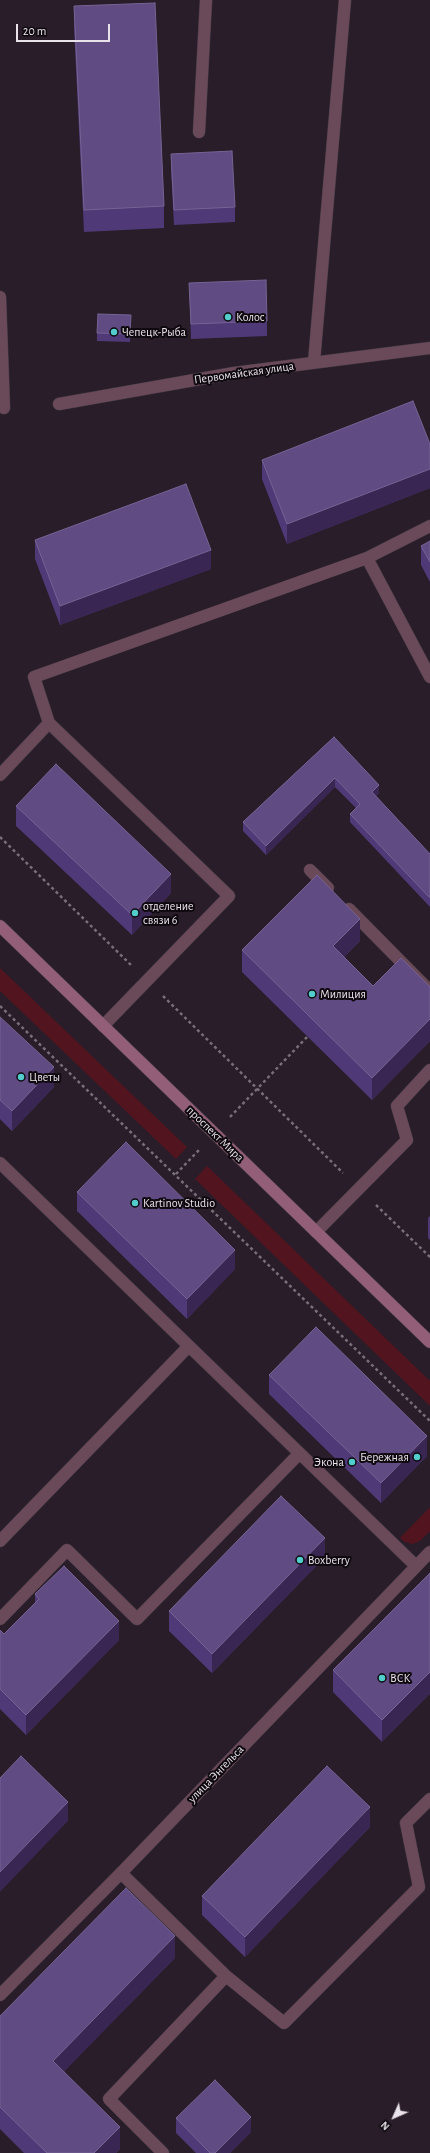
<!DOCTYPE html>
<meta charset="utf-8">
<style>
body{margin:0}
#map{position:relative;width:430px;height:2153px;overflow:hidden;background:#281d29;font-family:"Alegreya Sans",sans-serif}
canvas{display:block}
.north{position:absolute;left:374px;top:2097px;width:40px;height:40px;-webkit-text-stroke:3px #0e090e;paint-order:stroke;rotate:225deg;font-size:11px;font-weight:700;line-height:16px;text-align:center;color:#e9e2ea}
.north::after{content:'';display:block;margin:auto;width:14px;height:18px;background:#e9e2ea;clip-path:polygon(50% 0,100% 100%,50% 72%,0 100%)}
.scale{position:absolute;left:16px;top:24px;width:94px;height:18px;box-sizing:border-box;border:2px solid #e9e2ea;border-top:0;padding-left:5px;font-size:12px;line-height:14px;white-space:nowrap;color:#e9e2ea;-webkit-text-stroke:3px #0e090e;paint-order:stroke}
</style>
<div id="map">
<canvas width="430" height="2153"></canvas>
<div class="north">N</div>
<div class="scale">20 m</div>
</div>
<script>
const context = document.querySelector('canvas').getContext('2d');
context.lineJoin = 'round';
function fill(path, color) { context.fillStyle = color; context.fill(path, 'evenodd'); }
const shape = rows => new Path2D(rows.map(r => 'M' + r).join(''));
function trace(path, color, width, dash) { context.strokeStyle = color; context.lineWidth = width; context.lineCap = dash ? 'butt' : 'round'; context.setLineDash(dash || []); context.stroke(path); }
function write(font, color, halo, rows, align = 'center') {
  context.font = font + ' "Alegreya Sans",sans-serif'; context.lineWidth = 4; context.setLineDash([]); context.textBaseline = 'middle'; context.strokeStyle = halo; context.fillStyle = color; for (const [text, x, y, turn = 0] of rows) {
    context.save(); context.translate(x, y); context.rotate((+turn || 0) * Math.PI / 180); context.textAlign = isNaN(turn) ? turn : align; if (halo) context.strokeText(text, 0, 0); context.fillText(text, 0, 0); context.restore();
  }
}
fill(shape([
 [0,968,187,1147,176,1159,0,991],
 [207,1166,430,1381,430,1406,195,1179],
 [430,1507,430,1531,420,1541,413,1544,405,1542,400,1538]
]), '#52151f');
const service = shape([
 [199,132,206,0],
 [0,297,4,408],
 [314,362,345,0],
 [367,558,430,677],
 [49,723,229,896,103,1026],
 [0,775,49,723,34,677,367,558,430,526],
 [310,870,328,888],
 [349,909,430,991],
 [0,1163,416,1566],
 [316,1232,407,1140,397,1106,430,1070],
 [0,1541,188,1347],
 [0,1619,67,1550,137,1619,299,1454],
 [121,1873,226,1976],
 [163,2153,109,2099,226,1976,284,2023,419,1887,406,1823,430,1799]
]);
const minor = shape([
 [59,404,234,373,430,348],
 [0,1995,121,1873,430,1552]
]);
const secondary = shape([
 [0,926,430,1342]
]);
trace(service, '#433944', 13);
trace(minor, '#433944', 13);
trace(secondary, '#433944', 13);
trace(shape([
 [0,837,131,965],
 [163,996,343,1173],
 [0,1006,430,1421],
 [230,1117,308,1036],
 [176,1174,199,1150],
 [376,1205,430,1257]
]), '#786f79', 2.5, [3, 3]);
trace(service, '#6a4959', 12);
trace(minor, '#6a4959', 12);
trace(secondary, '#935f78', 12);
fill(shape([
 [74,6,164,206,164,228,84,232,74,28],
 [171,154,235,207,235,222,174,225,171,169],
 [189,283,267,321,267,336,191,339],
 [131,323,130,342,97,341,97,333],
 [430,444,430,488,287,544,262,479,262,460],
 [35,540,211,569,60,625,35,559],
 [430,541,430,582,421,565,421,546],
 [334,737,379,793,376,796,430,854,430,907,350,822,350,814,356,808,335,787,266,855,243,831,243,822],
 [16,806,171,893,132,935,16,826],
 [360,941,344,957,373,986,430,987,430,1041,372,1100,242,972,242,950],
 [0,1017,54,1087,12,1131,0,1119],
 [77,1192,235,1269,187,1319,77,1211],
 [430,1216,430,1240,428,1238,428,1218],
 [269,1375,427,1456,381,1503,269,1394],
 [325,1557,212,1673,169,1631,169,1611],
 [430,1573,382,1742,333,1692,333,1670],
 [35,1594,119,1640,26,1735,0,1709,0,1630,4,1634,35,1603],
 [370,1827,245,1957,202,1915,202,1896],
 [175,1958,64,2071,120,2149,116,2153,24,2153,0,2129,0,2016],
 [176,2118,251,2132,230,2153,196,2153,176,2133]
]), '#503977');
fill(shape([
 [430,469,430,488,287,544,287,524],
 [211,550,211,569,60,625,60,606],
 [335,778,335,787,266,855,266,846],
 [379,785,379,793,372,800,372,792],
 [171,874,171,893,132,935,132,915],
 [360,919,360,941,333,968,333,946],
 [430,1019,430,1041,372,1100,372,1078],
 [54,1067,54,1087,12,1131,12,1111],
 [235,1250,235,1269,187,1319,187,1299],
 [427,1436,427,1456,381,1503,381,1483],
 [325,1538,325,1557,212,1673,212,1654],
 [119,1621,119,1640,26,1735,26,1715],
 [430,1672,430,1694,382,1742,382,1720],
 [68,1802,68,1821,0,1892,0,1872],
 [370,1807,370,1827,245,1957,245,1937],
 [175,1936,175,1958,53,2083,53,2061],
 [251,2117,251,2132,230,2153,215,2153],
 [120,2127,120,2149,116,2153,94,2153]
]), '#392652');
const building = shape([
 [155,3,164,206,84,210,74,6,155,3],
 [232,151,235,207,174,210,171,154,232,151],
 [266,280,267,321,191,324,189,283,266,280],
 [98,314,131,315,130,334,97,333,98,314],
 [413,401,430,444,430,469,287,524,262,460,413,401],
 [186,484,211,550,60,606,35,540,186,484],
 [430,541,430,562,421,546,430,541],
 [334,737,379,785,372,792,430,854,430,898,350,814,360,804,335,778,266,846,243,822,334,737],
 [56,764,171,874,132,915,16,806,56,764],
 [317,875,360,919,333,946,373,986,401,958,430,987,430,1019,372,1078,242,950,317,875],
 [0,1017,54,1067,12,1111,0,1100,0,1017],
 [126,1142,235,1250,187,1299,77,1192,126,1142],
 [316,1327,427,1436,381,1483,269,1375,316,1327],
 [281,1496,325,1538,212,1654,169,1611,281,1496],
 [64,1566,119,1621,26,1715,0,1689,0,1630,4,1634,39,1599,35,1594,64,1566],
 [430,1573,430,1672,382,1720,333,1670,430,1573],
 [21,1756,68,1802,0,1872,0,1778,21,1756],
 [327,1766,370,1807,245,1937,202,1896,327,1766],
 [126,1888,175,1936,53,2061,120,2127,94,2153,47,2153,0,2107,0,2016,126,1888],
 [215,2080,251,2117,215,2153,210,2153,176,2118,215,2080]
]);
fill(building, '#604b83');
trace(building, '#766393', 1);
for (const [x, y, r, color] of [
 [228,317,4,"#52cdcc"],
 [114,332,4,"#52cdcc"],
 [135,913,4,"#52cdcc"],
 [312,994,4,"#52cdcc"],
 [21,1077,4,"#52cdcc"],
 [135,1203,4,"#52cdcc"],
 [417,1457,4,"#52cdcc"],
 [352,1462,4,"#52cdcc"],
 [300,1560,4,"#52cdcc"],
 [382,1678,4,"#52cdcc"]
]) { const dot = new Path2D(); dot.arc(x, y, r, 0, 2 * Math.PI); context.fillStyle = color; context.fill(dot); trace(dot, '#0e090e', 1.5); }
write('12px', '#e9e2ea', '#0e090e', [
 ["Колос",236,317],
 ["Чепецк-Рыба",122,332],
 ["отделение",143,906],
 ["связи 6",143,920],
 ["Милиция",320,994],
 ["Цветы",29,1077],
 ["Kartinov Studio",143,1203],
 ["Бережная",409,1457,"right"],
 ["Экона",344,1462,"right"],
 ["Boxberry",308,1560],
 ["ВСК",390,1678]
], 'left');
write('12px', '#e9e2ea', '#0e090e', [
 ["Первомайская улица",244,373,-8],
 ["проспект Мира",215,1134,44],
 ["улица Энгельса",216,1774,-46]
]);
</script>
